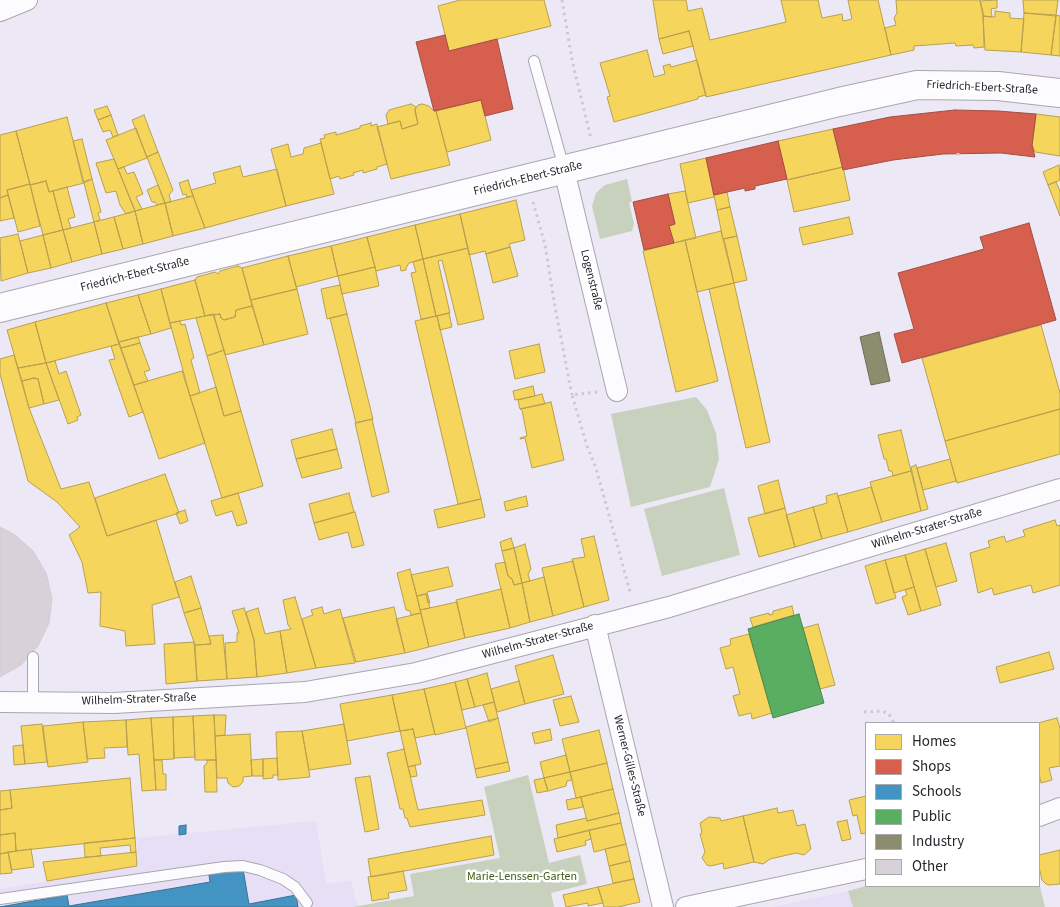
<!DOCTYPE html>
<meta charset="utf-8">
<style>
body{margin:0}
#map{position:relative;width:1060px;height:907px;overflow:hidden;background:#ece8f5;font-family:"Source Sans 3",sans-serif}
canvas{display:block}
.legend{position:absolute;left:865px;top:722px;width:175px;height:165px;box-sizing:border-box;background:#fff;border:1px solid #a9a8ab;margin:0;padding:6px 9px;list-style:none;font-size:15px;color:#28252d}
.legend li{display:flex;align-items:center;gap:10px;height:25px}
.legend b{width:25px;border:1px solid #a9a8ab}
</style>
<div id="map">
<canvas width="1060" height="907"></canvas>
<ul class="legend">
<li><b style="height:14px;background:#f6d55c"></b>Homes</li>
<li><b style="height:14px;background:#d6604d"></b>Shops</li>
<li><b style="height:14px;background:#4393c3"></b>Schools</li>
<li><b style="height:14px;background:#5aae61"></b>Public</li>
<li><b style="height:14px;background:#8c8c6e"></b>Industry</li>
<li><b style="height:14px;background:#d9d1d9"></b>Other</li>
</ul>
</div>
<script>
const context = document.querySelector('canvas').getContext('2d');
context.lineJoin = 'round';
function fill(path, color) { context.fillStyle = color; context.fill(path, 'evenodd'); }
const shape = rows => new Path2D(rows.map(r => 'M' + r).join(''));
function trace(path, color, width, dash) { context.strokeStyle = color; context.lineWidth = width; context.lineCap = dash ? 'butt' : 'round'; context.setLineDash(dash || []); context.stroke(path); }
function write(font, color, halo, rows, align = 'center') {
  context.font = font + ' "Source Sans 3",sans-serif'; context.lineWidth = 5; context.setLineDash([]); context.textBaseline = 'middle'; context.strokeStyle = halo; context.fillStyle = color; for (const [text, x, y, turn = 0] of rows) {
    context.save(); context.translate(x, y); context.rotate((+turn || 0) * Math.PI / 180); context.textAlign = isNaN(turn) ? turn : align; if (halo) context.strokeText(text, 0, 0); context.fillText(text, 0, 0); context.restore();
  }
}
fill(shape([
 [316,821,326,884,351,881,358,907,0,907,0,889,138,867,137,838],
 [848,891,853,907,774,907]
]), '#e6dff6');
fill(shape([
 [627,179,632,201,629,203,634,224,632,231,600,239,592,206,596,193,605,185],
 [696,397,707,410,716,433,719,459,710,487,631,507,611,414],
 [724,488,740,555,662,576,644,509],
 [528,775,549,863,580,855,587,884,551,893,554,907,353,907,414,896,410,874,500,858,484,787],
 [1039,883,1045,907,853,907,848,891,866,886,1039,886]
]), '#c7d1bd');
const homes = shape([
 [460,0,544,0,551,26,449,51,438,6,460,0],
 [653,0,686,0,688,11,702,8,710,40,786,22,781,0,818,0,822,18,842,14,843,21,852,19,848,0,878,0,891,55,706,97,689,31,659,39,653,0],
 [896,0,980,0,983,12,984,47,974,48,973,45,956,46,955,43,914,46,914,50,891,55,885,28,896,25,894,18,897,13,896,0],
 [997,0,997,8,991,9,992,17,983,16,980,1,997,0],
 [1023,0,1058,0,1056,15,1024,13,1023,0],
 [995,11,1010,13,1010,18,1024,19,1021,52,985,50,983,16,995,17,995,11],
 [1024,13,1056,16,1051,55,1021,52,1024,13],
 [1056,15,1060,16,1060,56,1051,55,1056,15],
 [689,31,693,46,663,54,659,39,689,31],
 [647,50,654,77,665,74,663,66,670,64,671,67,697,60,706,95,698,97,698,99,614,122,607,97,610,96,600,63,647,50],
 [481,100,491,140,447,152,436,111,481,100],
 [411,104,416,107,415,112,418,124,402,129,400,121,388,124,386,115,389,110,411,104],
 [422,104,429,106,434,111,436,111,450,165,391,179,377,127,400,121,402,129,418,124,415,109,418,105,422,104],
 [107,106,111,115,98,120,94,110,107,106],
 [1036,114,1060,117,1060,156,1035,152,1032,145,1036,114],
 [111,115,118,135,113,137,110,130,103,132,98,120,111,115],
 [144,115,158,152,147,157,132,120,144,115],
 [67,117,84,183,49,192,46,181,30,185,16,131,67,117],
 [371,123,371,126,377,124,387,164,377,167,377,169,363,173,363,170,353,173,354,175,340,179,339,176,330,179,320,139,325,138,324,135,336,132,336,135,360,128,360,126,371,123],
 [136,128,147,158,118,169,106,140,136,128],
 [833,129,843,167,787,180,778,141,833,129],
 [16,131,30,184,7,190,8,195,0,198,0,135,16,131],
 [82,139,92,179,83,182,73,141,82,139],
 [321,143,334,194,286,206,271,149,288,144,291,157,303,154,304,148,321,143],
 [158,152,173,190,169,195,171,202,165,203,147,157,158,152],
 [706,158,714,197,688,203,680,164,706,158],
 [114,159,118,169,135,211,126,214,120,205,116,191,106,193,96,163,114,159],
 [1059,165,1060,180,1048,185,1043,172,1059,165],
 [240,166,243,177,277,169,286,206,205,228,191,190,216,183,213,173,240,166],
 [124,167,127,174,134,172,143,194,136,197,142,209,135,211,118,169,124,167],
 [843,167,850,200,794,212,787,180,843,167],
 [92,179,101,212,98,213,100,220,94,222,84,183,92,179],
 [188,180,193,196,187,197,186,194,183,195,179,183,188,180],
 [46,181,49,192,53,191,63,230,43,235,30,185,46,181],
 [1056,182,1060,191,1060,216,1048,185,1056,182],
 [30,184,40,226,18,232,7,190,30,184],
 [158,185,165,203,157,205,155,202,152,202,147,190,158,185],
 [67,187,75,217,68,219,71,228,63,230,53,191,67,187],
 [685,191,696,238,674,243,669,226,675,224,668,194,685,191],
 [727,192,730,207,717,210,714,195,727,192],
 [8,195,14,218,0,221,0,198,8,195],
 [193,196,205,228,173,236,165,203,193,196],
 [516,200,525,240,509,244,510,247,486,254,485,251,469,255,460,214,516,200],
 [165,203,173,236,143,244,135,211,165,203],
 [730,207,737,236,723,239,717,210,730,207],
 [135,211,143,244,123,249,114,217,135,211],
 [460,214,468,248,423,259,415,225,460,214],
 [114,217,123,249,102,254,94,222,114,217],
 [849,217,853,234,803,245,799,228,849,217],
 [94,222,102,254,72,262,63,230,94,222],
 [415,225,423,259,409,263,406,268,406,270,401,271,400,265,376,271,367,237,415,225],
 [63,230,72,262,51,268,43,235,63,230],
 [721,231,734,283,697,292,685,240,721,231],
 [18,234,28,273,1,281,0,238,18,234],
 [43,235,51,268,28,273,20,241,43,235],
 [737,236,747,280,734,283,724,239,737,236],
 [367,237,375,267,338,276,331,246,367,237],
 [685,240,718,381,676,392,643,251,685,240],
 [331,246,338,276,296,287,288,256,331,246],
 [510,247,518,276,493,283,486,254,510,247],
 [468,248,484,319,458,325,442,260,438,261,450,313,436,316,423,259,468,248],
 [288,256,297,289,251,300,242,268,288,256],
 [423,259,436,316,421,319,411,273,416,272,413,262,423,259],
 [238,266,242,268,252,306,236,310,235,317,224,320,221,318,220,314,205,316,195,280,197,277,215,272,218,274,220,271,238,266],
 [375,267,379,286,342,294,338,276,375,267],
 [195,280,205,316,170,323,161,289,195,280],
 [734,283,770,442,746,448,709,289,734,283],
 [340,285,347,314,327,319,321,289,340,285],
 [161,289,171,328,151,334,138,295,161,289],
 [297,289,308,334,264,345,251,300,297,289],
 [138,295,151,334,119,342,106,303,138,295],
 [106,303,119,344,46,363,35,322,106,303],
 [252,306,264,345,225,355,214,315,220,314,221,318,224,320,235,317,236,310,252,306],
 [449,313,452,327,440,330,437,316,449,313],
 [213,314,224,350,207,356,196,318,213,314],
 [347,314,373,419,356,423,330,318,347,314],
 [437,316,481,499,458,504,415,321,437,316],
 [180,321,181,325,185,324,194,358,191,360,200,393,190,396,170,323,180,321],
 [35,322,46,363,18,368,7,330,35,322],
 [1041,325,1060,393,1060,409,945,441,922,358,1041,325],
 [138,337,140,343,121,348,119,342,138,337],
 [140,343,150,370,144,372,148,381,134,385,121,348,140,343],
 [119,344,143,412,129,417,109,360,115,359,111,346,119,344],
 [539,344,545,372,515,379,509,351,539,344],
 [224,350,241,411,224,416,207,356,224,350],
 [14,355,29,408,61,489,89,482,107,536,156,520,179,597,152,605,155,644,126,646,125,631,100,626,101,592,88,593,82,562,69,535,80,527,57,502,28,481,0,374,0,359,14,355],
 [55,361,59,374,66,371,81,415,77,417,78,420,68,424,46,363,55,361],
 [46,363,59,400,44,404,38,379,34,378,22,381,18,368,46,363],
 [182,371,205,443,159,459,134,385,182,371],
 [34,378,38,379,44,404,29,408,22,381,34,378],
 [533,386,535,396,515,400,513,391,533,386],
 [216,387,224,416,241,411,263,486,222,498,190,396,216,387],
 [542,394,545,404,520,409,518,400,542,394],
 [551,402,564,460,532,468,525,438,520,439,520,438,527,436,522,410,520,409,551,402],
 [1060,409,1060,454,957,483,945,441,1060,409],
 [372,419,389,492,372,497,355,423,372,419],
 [332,429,337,449,296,459,291,440,332,429],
 [901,430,911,471,893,476,892,471,889,471,886,459,884,459,878,435,901,430],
 [337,449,342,468,302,478,296,459,337,449],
 [950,459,956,481,923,490,917,468,950,459],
 [916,465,928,509,921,511,911,467,916,465],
 [911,471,921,511,882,522,870,482,911,471],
 [165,474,179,513,107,536,95,498,165,474],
 [778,480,785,508,765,514,758,486,778,480],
 [871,487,882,522,848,532,838,496,871,487],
 [238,493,247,523,237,526,232,511,216,516,211,501,238,493],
 [349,493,354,512,314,523,309,504,349,493],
 [837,493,848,532,822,539,813,507,827,503,826,496,837,493],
 [526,496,528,506,506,511,504,502,526,496],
 [481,499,485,517,438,528,434,510,481,499],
 [813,507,822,539,795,547,786,515,813,507],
 [785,508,795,547,759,557,748,518,785,508],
 [185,510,188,521,180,524,176,513,185,510],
 [355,512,364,545,352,548,348,532,319,540,314,523,355,512],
 [1055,520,1057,526,1060,525,1060,585,1033,593,1031,585,994,595,992,588,978,593,970,553,990,547,988,541,1004,536,1006,542,1025,536,1023,530,1055,520],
 [594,536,609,600,584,607,572,559,585,557,581,539,594,536],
 [511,538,514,548,502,551,500,542,511,538],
 [946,543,957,581,936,587,925,549,946,543],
 [525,544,531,569,528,574,530,581,522,583,514,548,525,544],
 [514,548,522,583,514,585,512,579,508,576,502,551,514,548],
 [925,549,941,605,921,611,905,555,925,549],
 [905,555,914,587,894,593,885,560,905,555],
 [885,560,896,598,876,604,865,566,885,560],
 [573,561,584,607,553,616,542,568,573,561],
 [505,562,508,576,512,579,514,585,522,583,530,622,510,628,495,564,505,562],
 [448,567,453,586,427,592,430,603,428,603,426,594,417,596,411,575,448,567],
 [410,569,421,613,411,615,410,611,406,610,397,573,410,569],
 [191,576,201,608,184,613,175,582,191,576],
 [544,577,553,616,530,622,522,583,544,577],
 [914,587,921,611,908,615,902,597,907,595,905,590,914,587],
 [501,589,510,628,465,638,456,600,501,589],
 [426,594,430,608,420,610,417,596,426,594],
 [295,597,316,668,287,673,280,631,291,629,288,625,283,600,295,597],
 [457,602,465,638,429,647,420,610,457,602],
 [792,606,794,615,753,627,750,618,769,613,769,615,773,614,773,611,792,606],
 [322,607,324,614,340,609,355,663,316,668,302,619,313,615,311,610,322,607],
 [394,607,405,653,356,662,343,618,394,607],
 [201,608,211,644,195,645,184,613,201,608],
 [244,608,254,640,257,677,227,679,225,643,237,642,237,633,239,633,232,611,244,608],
 [258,608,265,634,280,631,287,673,257,677,254,640,246,612,258,608],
 [421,613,429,647,405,653,396,619,421,613],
 [818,624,835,685,820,689,803,628,818,624],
 [749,634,772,713,752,719,751,713,739,716,733,696,740,694,733,667,726,669,720,648,731,645,730,639,749,634],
 [223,635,227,679,197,681,195,645,211,644,209,636,223,635],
 [194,642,197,681,166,684,164,644,194,642],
 [1049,652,1054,669,1000,683,996,667,1049,652],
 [553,655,564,694,525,704,515,666,553,655],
 [487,673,494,702,475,707,467,679,487,673],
 [467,679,475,707,462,710,455,682,467,679],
 [519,681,525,704,497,712,491,689,519,681],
 [455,682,466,728,435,735,424,689,455,682],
 [424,689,435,734,415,738,413,729,400,731,392,695,424,689],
 [392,695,400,731,347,741,340,704,392,695],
 [571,696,579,722,560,726,553,700,571,696],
 [494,702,498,718,489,722,483,705,494,702],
 [214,715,226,715,225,735,215,736,214,715],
 [214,715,216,760,195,760,193,716,214,715],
 [193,716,195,757,174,758,173,717,193,716],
 [173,717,174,759,154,760,151,718,173,717],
 [151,718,156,790,142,791,139,754,128,755,126,720,151,718],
 [498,718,508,762,475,769,466,727,498,718],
 [1057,718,1060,728,1060,766,1049,768,1052,780,1041,783,1039,774,1038,723,1057,718],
 [126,720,127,747,104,748,105,758,87,759,83,722,126,720],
 [83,722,88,762,48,767,43,726,83,722],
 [42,724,47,762,25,764,21,726,42,724],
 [344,724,351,764,309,770,302,731,344,724],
 [413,729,421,764,408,767,400,731,413,729],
 [550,729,552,740,535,744,532,733,550,729],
 [599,730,607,763,570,772,562,739,599,730],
 [302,731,310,777,278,780,276,732,302,731],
 [250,734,252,776,243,777,243,782,239,786,233,787,228,783,227,778,217,778,215,736,250,734],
 [23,745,25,764,14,765,13,746,23,745],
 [404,749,418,810,482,800,485,815,410,827,407,818,405,818,403,809,400,809,387,753,404,749],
 [566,755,570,772,544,778,540,762,566,755],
 [277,758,278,775,273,775,273,778,263,779,263,759,277,758],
 [263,759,263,776,252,776,251,760,263,759],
 [154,760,162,760,163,774,166,774,166,790,156,790,154,760],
 [207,760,216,760,217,792,205,792,204,766,207,763,207,760],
 [508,762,510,771,477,778,475,769,508,762],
 [607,763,613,789,576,798,570,772,607,763],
 [415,765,417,776,411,777,408,767,415,765],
 [570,772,572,780,567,781,566,786,548,791,544,778,570,772],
 [370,776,379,829,365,832,355,778,370,776],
 [130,778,135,838,16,851,15,833,0,835,0,810,12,808,10,790,130,778],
 [544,778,548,791,537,793,534,780,544,778],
 [613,789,619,813,587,821,581,797,613,789],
 [10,790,12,808,0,810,0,791,10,790],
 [866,796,866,833,861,834,857,815,853,816,849,800,866,796],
 [581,797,583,807,568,810,566,800,581,797],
 [777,808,778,813,793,810,797,826,805,824,811,849,804,855,796,853,770,859,763,864,754,862,743,816,777,808],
 [619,813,621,823,558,838,556,825,586,818,587,821,619,813],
 [743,816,754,862,724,869,723,863,711,866,707,865,702,858,705,852,700,834,702,833,700,823,709,817,720,818,721,821,743,816],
 [847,820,851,839,842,841,837,822,847,820],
 [621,823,626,844,594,852,589,830,621,823],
 [589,830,591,839,585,841,586,845,557,852,554,839,589,830],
 [15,833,16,851,0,854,0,835,15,833],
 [491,836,494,855,371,877,368,859,491,836],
 [135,838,136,852,131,853,130,845,100,848,101,856,85,857,84,843,135,838],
 [626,844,630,861,609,866,605,849,626,844],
 [31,849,34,867,12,870,8,852,31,849],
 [1060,850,1060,884,1049,885,1046,884,1042,880,1039,867,1039,855,1060,850],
 [8,852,12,873,0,874,0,854,8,852],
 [136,852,137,866,47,881,43,862,136,852],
 [630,861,634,879,613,883,609,866,630,861],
 [403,871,407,890,388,893,389,898,372,901,368,877,403,871],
 [634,879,640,902,618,907,604,907,598,887,634,879],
 [598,887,603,903,588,906,588,903,566,907,563,895,598,887]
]);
fill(homes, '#f6d55c');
trace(homes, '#b8a04e', 1);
const shops = shape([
 [445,35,449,51,497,39,513,109,485,116,481,100,434,111,416,42,445,35],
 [955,110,998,111,1036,114,1032,145,1035,157,1001,153,943,154,893,160,843,170,833,129,890,117,955,110],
 [778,141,787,179,755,186,755,189,745,191,745,188,714,195,706,158,778,141],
 [668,194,675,224,669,226,674,243,644,250,633,202,668,194],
 [1029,223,1056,320,902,363,894,334,914,329,898,273,984,249,980,237,1029,223]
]);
fill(shops, '#d6604d');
trace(shops, '#a24e43', 1);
const schools = shape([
 [186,825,186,834,179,835,179,826,186,825],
 [243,869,249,904,296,895,298,907,0,907,67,895,69,906,210,882,209,875,243,869]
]);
fill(schools, '#4393c3');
trace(schools, '#3b7296', 1);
const public = shape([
 [799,614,824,703,773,718,748,629,799,614]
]);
fill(public, '#5aae61');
trace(public, '#4b8551', 1);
const industry = shape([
 [879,332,890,381,871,385,860,337,879,332]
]);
fill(industry, '#8c8c6e');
trace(industry, '#6e6d5a', 1);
const building = shape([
 [0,527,15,535,33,551,46,573,52,598,49,623,38,646,21,665,0,677,0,527]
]);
fill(building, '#d9d1d9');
trace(building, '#d3ccd3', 1);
const service = shape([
 [534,61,564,168],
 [33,657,33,702],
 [0,899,224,867,243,866,260,870,283,879,295,887,307,903]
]);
const minor = shape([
 [0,11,27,0],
 [564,170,617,391],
 [595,625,663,907],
 [0,702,114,703,305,692,416,673,669,607,1060,489],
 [1039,816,1060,808],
 [686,907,866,869]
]);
const secondary = shape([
 [0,308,839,102,917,85,998,86,1060,93]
]);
trace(service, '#a9a6b0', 12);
trace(minor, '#a9a6b0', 22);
trace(secondary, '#a9a6b0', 30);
trace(shape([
 [562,0,572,60,591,139],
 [958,153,958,157],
 [533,202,545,245,555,307,572,395],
 [597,392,572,395,587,446,596,468,631,595],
 [864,712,882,711,889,714,894,723]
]), '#cbc9ce', 3, [2.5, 4]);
trace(service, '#fcfcfe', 10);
trace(minor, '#fcfcfe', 20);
trace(secondary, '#fcfcfe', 28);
write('12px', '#28252d', '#fff', [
 ["Friedrich-Ebert-Straße",982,88,3],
 ["Friedrich-Ebert-Straße",528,179,-14],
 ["Friedrich-Ebert-Straße",135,275,-14],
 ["Logenstraße",591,280,76],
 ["Wilhelm-Strater-Straße",927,529,-17],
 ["Wilhelm-Strater-Straße",538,641,-15],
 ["Wilhelm-Strater-Straße",139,700,-2],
 ["Werner-Gilles-Straße",629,766,76]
]);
write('12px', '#455f16', '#fff', [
 ["Marie-Lenssen-Garten",522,877]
]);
</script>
